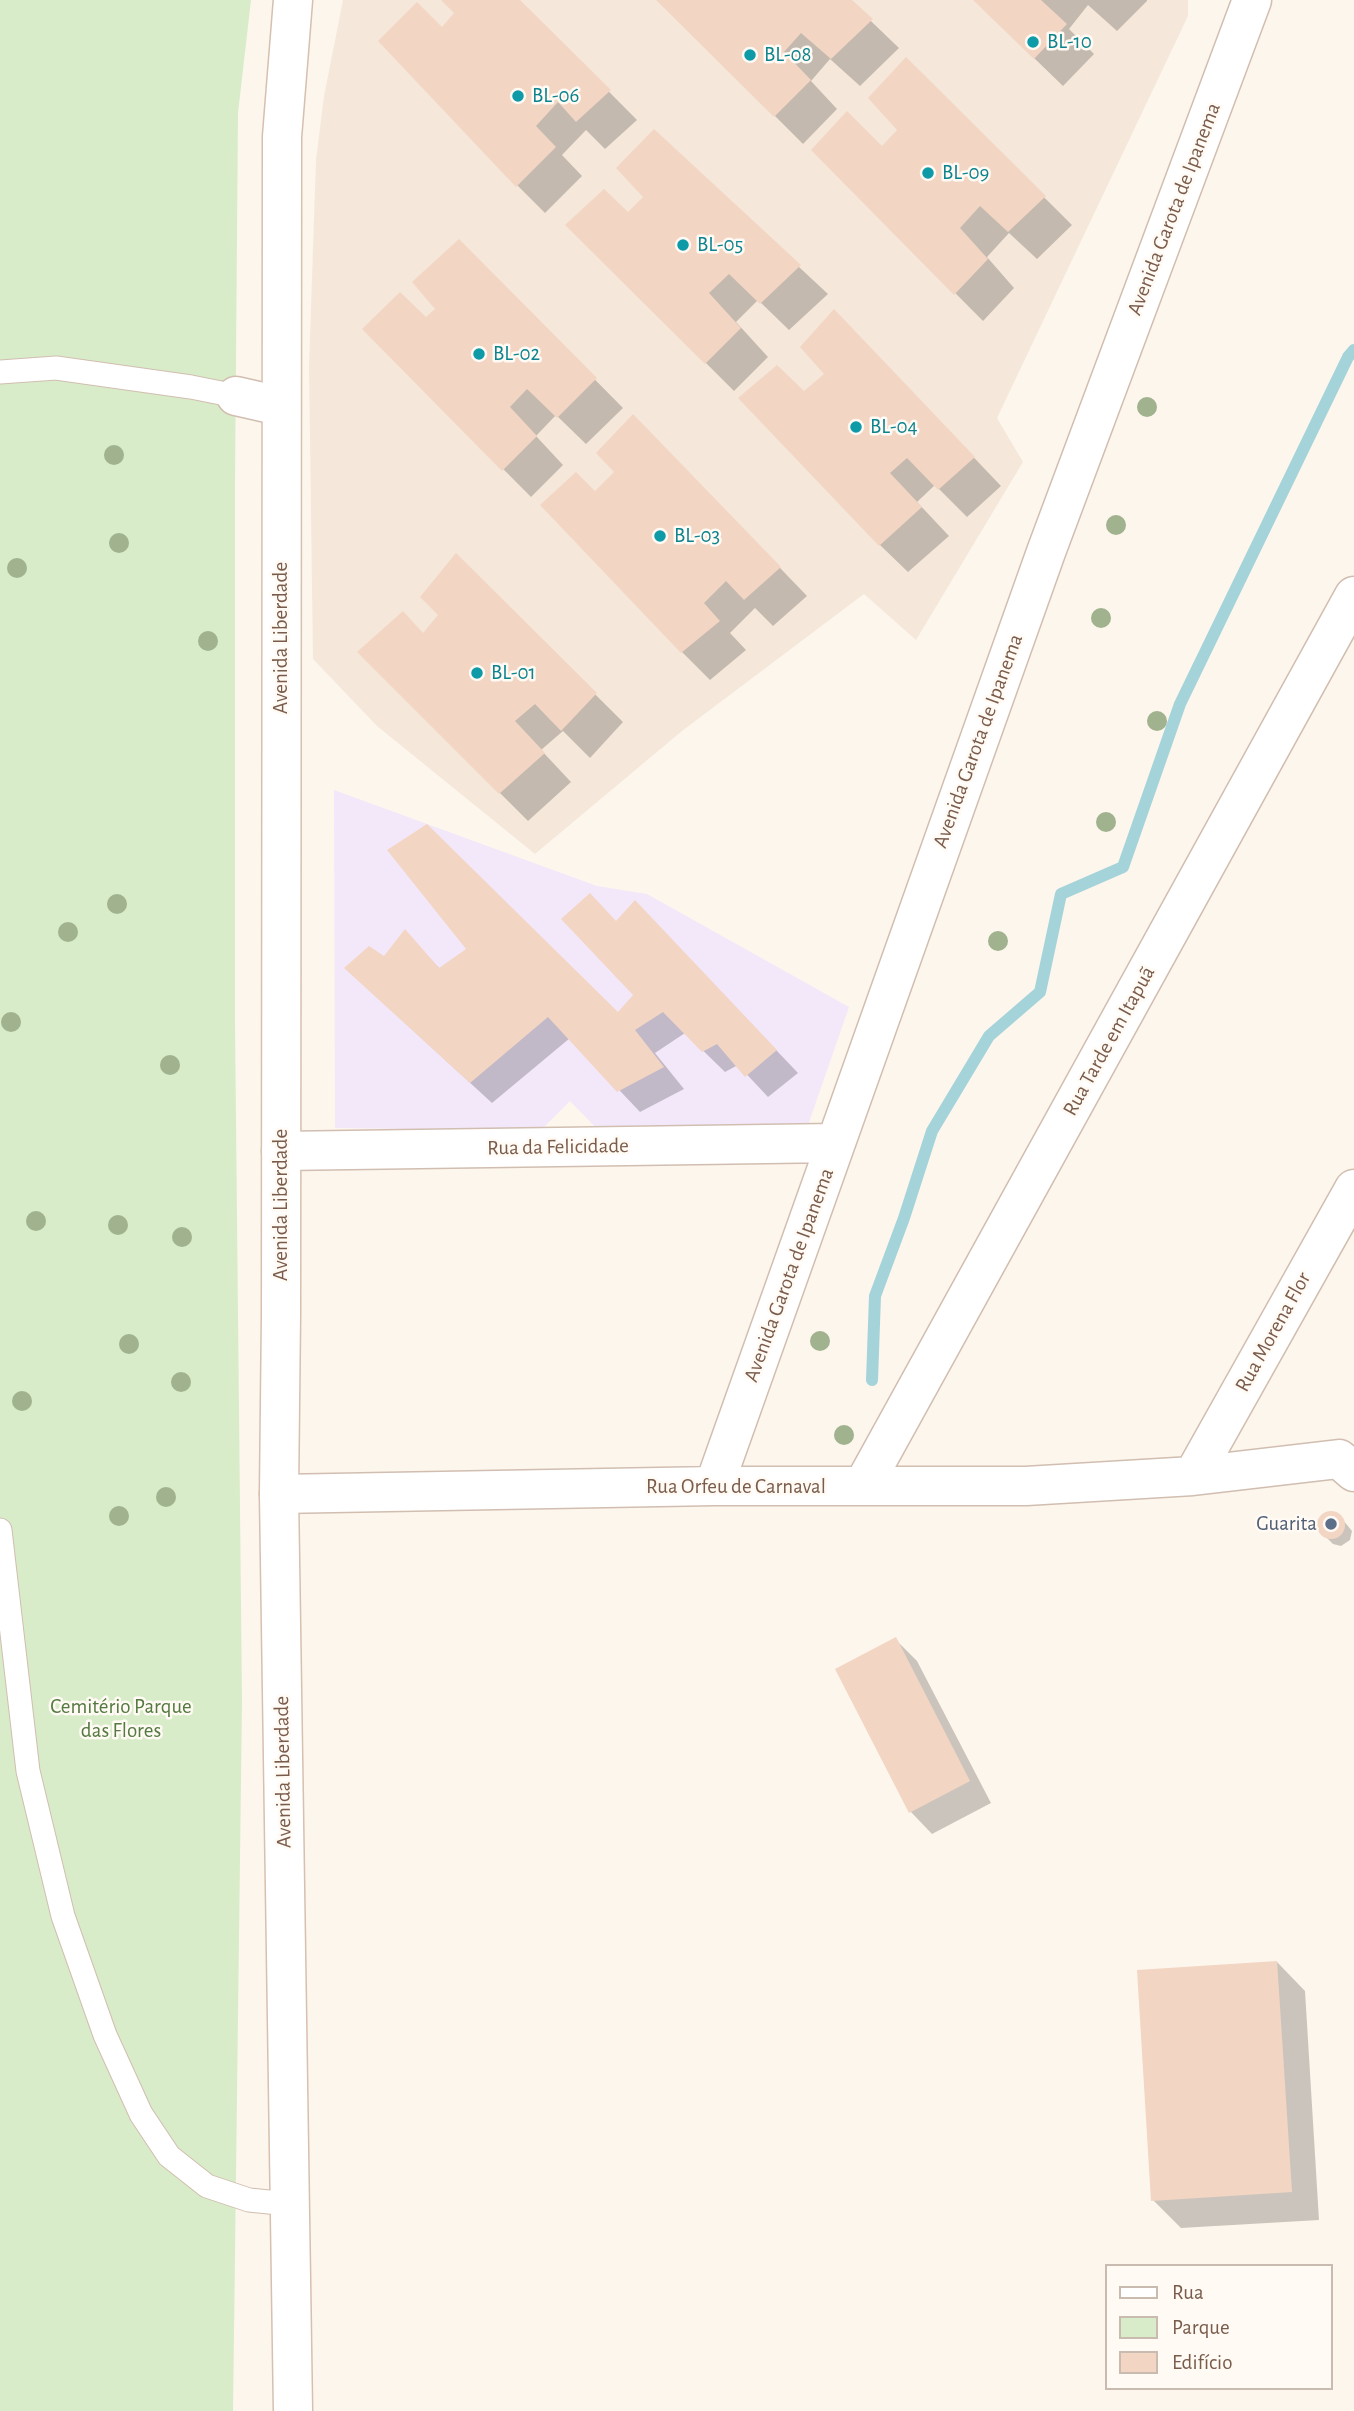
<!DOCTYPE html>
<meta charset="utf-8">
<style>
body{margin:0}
#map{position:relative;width:1354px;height:2411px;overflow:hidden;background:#fdf6ec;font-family:"Alegreya Sans",sans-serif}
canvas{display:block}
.legend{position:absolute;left:1105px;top:2264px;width:228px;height:126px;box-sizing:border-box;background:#fffaf3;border:2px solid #cabbb1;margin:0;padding:9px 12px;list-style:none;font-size:21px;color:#7a5c4d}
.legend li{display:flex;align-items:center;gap:14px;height:35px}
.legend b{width:35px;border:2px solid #cabbb1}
</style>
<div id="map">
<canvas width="1354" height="2411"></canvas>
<ul class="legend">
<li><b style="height:9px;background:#fff"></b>Rua</li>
<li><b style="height:19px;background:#d8ecc9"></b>Parque</li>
<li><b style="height:19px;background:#f3d5c3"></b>Edifício</li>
</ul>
</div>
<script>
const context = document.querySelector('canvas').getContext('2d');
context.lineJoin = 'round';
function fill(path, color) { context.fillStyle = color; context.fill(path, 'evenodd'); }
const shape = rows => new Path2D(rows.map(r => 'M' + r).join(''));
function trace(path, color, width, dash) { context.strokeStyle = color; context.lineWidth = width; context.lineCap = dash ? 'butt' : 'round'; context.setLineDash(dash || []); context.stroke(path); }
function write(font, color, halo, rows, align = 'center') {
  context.font = font + ' "Alegreya Sans",sans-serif'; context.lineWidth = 5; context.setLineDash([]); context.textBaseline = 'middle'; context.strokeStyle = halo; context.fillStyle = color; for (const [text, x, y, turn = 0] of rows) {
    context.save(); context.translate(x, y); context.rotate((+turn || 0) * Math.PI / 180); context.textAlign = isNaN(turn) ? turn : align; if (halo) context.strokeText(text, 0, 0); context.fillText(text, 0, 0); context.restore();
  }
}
fill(shape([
 [343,0,1188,0,1188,16,997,418,1023,462,916,640,864,594,682,731,535,854,377,726,313,659,309,367,316,160,324,96]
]), '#f5e8da');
fill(shape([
 [334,790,597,886,647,894,849,1007,806,1131,599,1131,570,1101,540,1131,335,1128]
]), '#f3e8fa');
fill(shape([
 [0,0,251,0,238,113,235,482,235,1023,242,1701,233,2411,0,2411]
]), '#d8ecc9');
fill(shape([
 [444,0,518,0,637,120,605,149,586,130,562,155,582,176,545,213,517,185,442,29,457,13],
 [659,0,849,0,899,48,860,86,830,59,811,81,837,109,803,144],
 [974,0,1147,0,1147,1,1117,31,1088,5,1069,29,1094,54,1063,86],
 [906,60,1072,225,1037,259,1009,233,987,257,1014,288,983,321,813,150,882,149,899,131],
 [654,132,828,294,789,330,758,300,736,322,768,357,734,391,568,225,628,214,645,197],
 [459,242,623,408,586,444,556,415,536,436,563,465,531,497,364,329,426,319,437,309],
 [861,339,1001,486,967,517,935,485,917,502,949,536,908,572,880,545,804,394],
 [661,444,807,596,773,626,755,608,730,633,746,650,710,680,682,652,595,493],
 [456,556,623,722,590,758,563,731,541,750,571,782,528,821,359,652,424,634,440,615],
 [617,923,656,924,798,1073,768,1097,738,1065,725,1072,685,1033,655,1053,684,1089,640,1112,570,1038,492,1103,368,989,384,958,405,932,440,969,618,1015,636,994],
 [1328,1513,1339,1515,1352,1531,1350,1540,1341,1546,1333,1544,1319,1530,1319,1522],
 [895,1639,917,1661,991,1803,932,1834,911,1812],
 [1277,1962,1305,1991,1319,2220,1181,2228,1153,2200]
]), '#0003');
trace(shape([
 [872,1380,875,1296,904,1218,932,1131,989,1036,1040,992,1061,894,1123,867,1180,704,1348,357,1354,350]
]), '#a5d3da', 12);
fill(shape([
 [441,0,520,0,611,90,576,122,558,102,536,126,556,147,516,187,378,41,417,2,442,27,454,13],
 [656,0,852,0,873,19,831,59,801,33,784,52,811,80,774,117],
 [973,0,1041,0,1067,24,1034,59],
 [906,57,1046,196,1008,232,980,206,960,228,988,259,954,295,811,150,847,111,882,146,897,130,868,98],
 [654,129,801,265,760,304,729,274,709,293,741,328,705,364,565,225,604,189,628,212,643,197,616,168],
 [459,239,597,378,557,418,527,389,510,407,537,436,502,471,362,329,400,292,426,317,435,309,412,282],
 [834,309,975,457,938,490,907,458,890,473,922,507,879,546,738,398,777,365,804,391,824,374,800,347],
 [633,414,781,567,744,600,726,581,704,603,720,621,681,653,540,505,576,472,595,491,614,472,596,453],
 [456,553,597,693,561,731,535,704,515,721,545,753,499,794,357,652,403,611,423,633,438,615,420,597],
 [427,824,618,1012,633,995,561,919,590,893,616,921,635,900,777,1050,745,1077,717,1044,702,1052,663,1012,635,1030,664,1067,617,1092,548,1017,470,1083,344,968,369,946,384,956,405,929,439,968,466,949,387,850],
 '1317 1525a14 14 0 1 1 28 0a14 14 0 1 1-28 0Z',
 [896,1637,970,1781,909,1813,835,1669],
 [1277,1961,1292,2192,1151,2201,1137,1970]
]), '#f3d5c3');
const lane = shape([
 [0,372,56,368,191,387,236,396],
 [0,1530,28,1771,63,1916,105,2035,141,2114,169,2156,207,2186,249,2200,289,2204]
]);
const street = shape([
 [236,396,280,406],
 [281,1151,835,1143],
 [1193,1476,1354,1189],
 [714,1486,1046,552,1252,0],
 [863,1486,1354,596],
 [279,1494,714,1486,1026,1486,1193,1476,1339,1459,1354,1472]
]);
const secondary = shape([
 [293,0,282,137,281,1314,279,1494,293,2411]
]);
trace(lane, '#d1beb0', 25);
trace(street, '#d1beb0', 41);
trace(secondary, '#d6c0b0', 41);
trace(lane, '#fff', 23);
trace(street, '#fff', 38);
trace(secondary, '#fff', 38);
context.fillStyle = '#a0b28e';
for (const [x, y] of [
 [1147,407],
 [114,455],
 [1116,525],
 [119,543],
 [17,568],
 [1101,618],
 [208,641],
 [1157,721],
 [1106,822],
 [117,904],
 [68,932],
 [998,941],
 [11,1022],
 [170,1065],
 [36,1221],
 [118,1225],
 [182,1237],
 [820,1341],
 [129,1344],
 [181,1382],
 [22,1401],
 [844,1435],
 [166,1497],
 [119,1516]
]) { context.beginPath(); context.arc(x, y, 10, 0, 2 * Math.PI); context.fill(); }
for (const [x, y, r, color] of [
 [1033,42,7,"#0f9aa8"],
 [750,55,7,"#0f9aa8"],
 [518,96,7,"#0f9aa8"],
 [928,173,7,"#0f9aa8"],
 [683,245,7,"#0f9aa8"],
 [479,354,7,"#0f9aa8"],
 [856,427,7,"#0f9aa8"],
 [660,536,7,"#0f9aa8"],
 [477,673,7,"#0f9aa8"],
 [1331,1524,7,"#5c6f8a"]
]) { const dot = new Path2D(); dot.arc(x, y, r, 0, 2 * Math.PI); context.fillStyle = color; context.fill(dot); trace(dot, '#fffaf3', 2.5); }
write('21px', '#0d838f', '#fffaf3', [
 ["BL-10",1047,42],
 ["BL-08",764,55],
 ["BL-06",532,96],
 ["BL-09",942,173],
 ["BL-05",697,245],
 ["BL-02",493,354],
 ["BL-04",870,427],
 ["BL-03",674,536],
 ["BL-01",491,673]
], 'left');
write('21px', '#7a5c4d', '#fffaf3', [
 ["Avenida Garota de Ipanema",1174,209,-69],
 ["Avenida Liberdade",281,638,-90],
 ["Avenida Garota de Ipanema",978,741,-70],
 ["Rua Tarde em Itapuã",1109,1041,-61],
 ["Rua da Felicidade",558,1147,-1],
 ["Avenida Liberdade",281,1205,-90],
 ["Avenida Garota de Ipanema",789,1275,-70],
 ["Rua Morena Flor",1273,1332,-61],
 ["Rua Orfeu de Carnaval",736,1487],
 ["Avenida Liberdade",283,1772,-91]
]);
write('21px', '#4e5e75', '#fffaf3', [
 ["Guarita",1317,1524]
], 'right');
write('21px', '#537a41', '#fffaf3', [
 ["Cemitério Parque",121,1707],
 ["das Flores",121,1731]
]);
</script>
